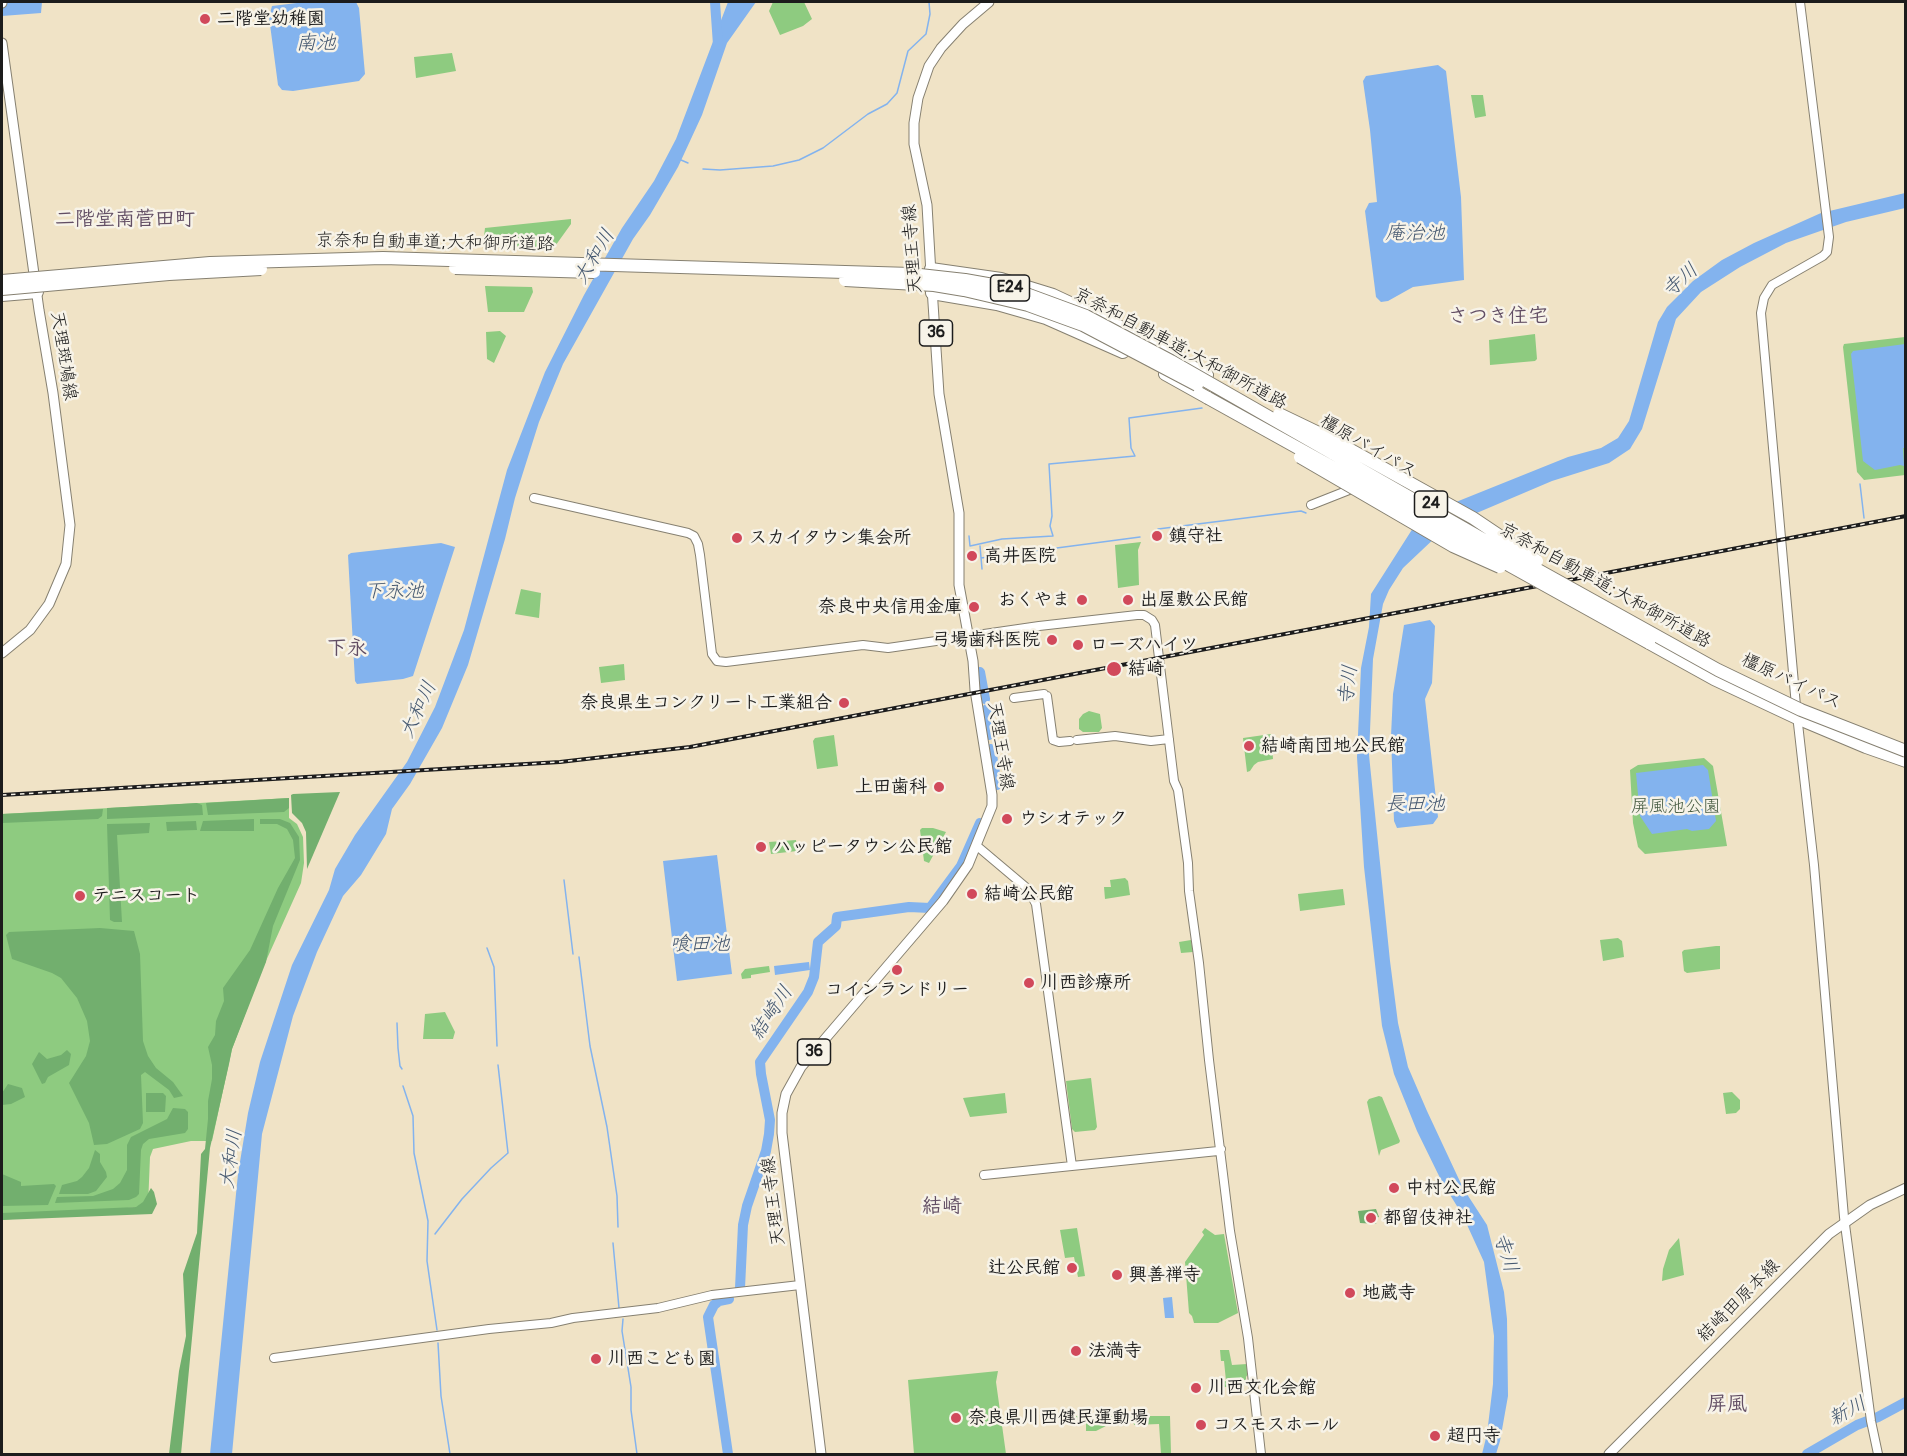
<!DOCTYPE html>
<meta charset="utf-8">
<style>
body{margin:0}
#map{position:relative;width:1907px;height:1456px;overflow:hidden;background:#f0e3c6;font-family:Pangolin,sans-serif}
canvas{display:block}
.frame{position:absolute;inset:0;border:3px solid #1c1c1c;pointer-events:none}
</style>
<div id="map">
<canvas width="1907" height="1456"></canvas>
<div class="frame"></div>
</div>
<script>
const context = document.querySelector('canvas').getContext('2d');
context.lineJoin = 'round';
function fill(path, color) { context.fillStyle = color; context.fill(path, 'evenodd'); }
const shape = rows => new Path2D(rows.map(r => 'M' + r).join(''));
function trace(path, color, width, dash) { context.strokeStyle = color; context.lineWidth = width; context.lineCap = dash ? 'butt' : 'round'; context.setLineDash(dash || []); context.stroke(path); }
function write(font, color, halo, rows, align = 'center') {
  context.font = font + ' Pangolin,"Klee One",sans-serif'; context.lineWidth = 5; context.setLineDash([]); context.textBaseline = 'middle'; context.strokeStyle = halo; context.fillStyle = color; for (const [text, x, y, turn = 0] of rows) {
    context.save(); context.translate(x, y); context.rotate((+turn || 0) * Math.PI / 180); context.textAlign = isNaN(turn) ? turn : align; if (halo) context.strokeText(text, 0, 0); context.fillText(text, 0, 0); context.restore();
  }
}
fill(shape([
 [773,2,804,2,812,19,803,26,780,35,769,11],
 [452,53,456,71,416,78,414,57],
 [1471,95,1483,95,1486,116,1475,118],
 [571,219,571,224,553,249,490,247,489,245,483,245,485,228],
 [485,286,532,287,533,292,524,312,488,312],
 [500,331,506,336,494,363,487,359,486,332],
 [1535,334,1537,359,1535,361,1490,365,1489,340],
 [1905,337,1905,475,1864,480,1857,472,1843,347,1844,344],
 [1141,542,1138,550,1139,585,1118,588,1115,545],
 [521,589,541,593,539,618,515,614],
 [624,664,625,680,601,683,599,667],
 [1089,711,1100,714,1102,728,1099,732,1083,732,1079,729,1079,719,1083,714],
 [1271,734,1273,759,1258,762,1254,765,1250,771,1247,772,1243,738],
 [834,735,838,766,817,769,813,741,815,738],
 [1704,758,1713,766,1727,846,1645,854,1638,847,1633,823,1630,770,1638,765],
 [289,798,289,818,297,824,303,837,304,863,301,883,261,972,232,1049,212,1141,191,1141,153,1149,150,1157,148,1206,2,1220,2,814],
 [922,828,933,828,946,832,929,863,924,861,920,830],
 [796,840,797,851,771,854,769,842],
 [1125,878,1128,881,1130,895,1105,899,1104,887,1111,887,1110,880],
 [1343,889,1345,905,1300,911,1298,894],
 [1618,938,1622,941,1624,957,1603,961,1600,940],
 [1191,940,1193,952,1181,953,1179,942],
 [1716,946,1720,946,1720,969,1687,973,1684,971,1682,952,1684,950],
 [769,966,770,972,751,975,751,978,742,979,741,974,745,969],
 [445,1012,455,1032,453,1039,423,1039,425,1014],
 [1091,1078,1097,1127,1095,1130,1075,1132,1072,1129,1066,1081],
 [1732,1092,1740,1100,1740,1109,1736,1113,1726,1114,1723,1093],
 [1005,1093,1007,1113,970,1117,963,1098],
 [1379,1096,1382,1097,1400,1141,1399,1143,1381,1150,1379,1156,1367,1102,1369,1099],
 [1077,1228,1085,1276,1078,1277,1074,1257,1065,1258,1060,1230],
 [1205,1228,1215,1235,1224,1234,1238,1313,1218,1323,1194,1323,1192,1316,1189,1313,1185,1262,1204,1235,1202,1232],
 [1679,1238,1684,1275,1662,1281,1663,1269,1669,1250],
 [1220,1350,1229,1350,1232,1365,1247,1364,1248,1374,1246,1377,1246,1385,1216,1388,1215,1383,1226,1381,1224,1361,1221,1361],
 [998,1371,996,1382,1006,1454,914,1454,908,1380],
 [1065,1416,1170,1416,1171,1453,1161,1454,1159,1424,1134,1425,1133,1418,1120,1419,1120,1425,1106,1426,1096,1431,1086,1431,1086,1420,1065,1420]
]), '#8ecb80');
fill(shape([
 [340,792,307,869,306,832,302,823,292,813,291,795,293,794],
 [289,798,289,808,284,812,208,815,206,803],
 [197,803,202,805,203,815,107,819,107,808],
 [103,809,102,816,98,819,2,823,2,814],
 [254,819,254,831,200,831,203,821],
 [260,819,280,819,290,823,299,837,300,860,273,926,266,962,232,1049,229,1064,210,1148,181,1454,169,1454,179,1371,186,1336,183,1274,197,1233,201,1154,205,1149,208,1119,208,1101,212,1079,212,1065,208,1047,215,1035,216,1021,224,1001,223,988,250,950,278,888,295,858,293,840,287,829,277,824,260,824],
 [196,821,197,830,167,831,166,822],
 [150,823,149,833,117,835,122,922,114,922,110,920,107,824],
 [100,928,134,931,140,954,143,1041,148,1056,156,1068,173,1082,183,1096,174,1098,169,1090,145,1072,141,1075,143,1123,140,1129,107,1144,94,1145,89,1123,69,1083,86,1056,90,1041,87,1021,77,998,61,978,52,973,12,959,6,935,9,932],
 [67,1050,71,1054,69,1065,48,1077,45,1083,42,1084,32,1064,39,1052,47,1059,61,1055],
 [8,1084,22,1088,25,1097,11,1104,2,1105,2,1093],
 [146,1093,163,1093,166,1096,165,1112,146,1112],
 [173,1108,185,1109,188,1112,188,1129,185,1133,149,1139,143,1144,141,1150,139,1194,136,1197,129,1200,55,1203,57,1197,93,1196,113,1189,120,1183,127,1170,127,1145,131,1137,167,1119],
 [95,1150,100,1154,100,1162,106,1172,107,1177,96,1191,88,1194,59,1194,62,1185,77,1181,82,1177,89,1168],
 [2,1174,21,1182,21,1186,54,1184,56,1186,48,1205,2,1206],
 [151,1188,154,1192,157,1204,152,1214,2,1220,2,1213,136,1207,143,1202],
 [1376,1209,1379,1217,1375,1218,1371,1216,1365,1215,1364,1219,1377,1224,1360,1223,1358,1211]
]), '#72af6e');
fill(shape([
 [2,2,42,2,41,13,2,16],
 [305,2,356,2,359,8,365,74,359,81,293,91,282,90,278,85,269,17,272,6],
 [728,2,756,2,727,43,702,115,678,167,650,215,633,239,563,364,539,422,515,498,505,539,468,665,442,728,410,784,392,809,386,834,361,875,343,896,317,952,293,1016,262,1134,232,1454,210,1454,238,1174,248,1113,260,1062,292,965,329,890,335,869,355,835,407,762,435,707,464,630,507,470,545,372,584,295,622,228,654,181,676,139],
 [1438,65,1446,71,1461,197,1464,280,1413,287,1388,301,1381,302,1376,297,1365,211,1369,203,1377,202,1370,130,1363,81,1366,76],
 [1905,193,1905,208,1846,222,1786,243,1740,267,1701,292,1676,319,1642,429,1630,449,1609,463,1552,481,1472,515,1439,534,1403,568,1389,590,1383,604,1373,659,1369,755,1390,961,1398,1023,1408,1067,1427,1111,1463,1188,1487,1225,1504,1292,1507,1319,1508,1396,1500,1441,1496,1454,1482,1454,1487,1434,1493,1384,1494,1336,1484,1262,1463,1216,1441,1180,1417,1131,1394,1074,1382,1026,1364,867,1357,757,1361,668,1369,627,1371,594,1413,528,1429,517,1456,502,1568,457,1601,448,1618,438,1629,421,1658,322,1667,307,1693,281,1722,260,1754,243,1821,213],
 [1905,344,1906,448,1903,448,1904,466,1900,465,1875,470,1863,461,1851,354,1853,351],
 [441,543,455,547,413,676,403,679,357,684,355,681,348,555,351,553],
 [1430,620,1435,626,1432,683,1425,699,1438,817,1433,824,1397,828,1394,821,1391,736,1393,694,1404,625],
 [1703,765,1708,770,1716,821,1709,829,1692,831,1687,829,1652,834,1640,816,1636,773],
 [717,855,732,974,677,981,663,861],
 [809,962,810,970,775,975,774,966],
 [1172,1297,1174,1318,1165,1318,1163,1298]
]), '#83b3ee');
trace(shape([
 [681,160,688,163],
 [703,169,720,170,773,166,799,160,823,148,868,114,887,104,897,93,908,51,926,34,930,14,929,2],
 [1860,484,1864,518],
 [1158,529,1301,511,1306,513],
 [969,536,970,546,1002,539,1053,536,1050,526,1052,516,1049,464,1135,456,1131,448,1129,418,1202,408],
 [980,546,982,569],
 [981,558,1140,537],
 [564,880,573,954],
 [487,948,494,967,497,1046],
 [579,957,590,1046,607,1127,617,1196,618,1227],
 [397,1023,398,1048,400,1066,402,1069],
 [403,1086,413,1116,414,1153,428,1221,427,1261,437,1330],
 [435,1234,462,1199,491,1168,508,1153,498,1065],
 [613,1243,619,1308],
 [623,1319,622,1331,631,1387,631,1410,637,1454],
 [438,1343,441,1396,450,1454]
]), '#83b3ee', 1.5);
trace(shape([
 [715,2,718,45],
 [980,672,985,699],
 [987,709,989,735],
 [991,749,997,785],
 [740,1288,743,1225,747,1206,766,1151,769,1134,770,1120,761,1074,760,1062,808,992,814,977,818,942,836,926,837,917,909,907,930,908,961,866,980,823],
 [728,1454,708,1317,714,1305,719,1301,729,1299],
 [1807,1454,1857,1425,1878,1417,1906,1402]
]), '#83b3ee', 10);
const minor = shape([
 [1800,2,1829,237,1827,252,1823,256,1772,285,1764,298,1761,313,1796,706,1814,865,1844,1217,1871,1421,1878,1454],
 [534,498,688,533,694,536,698,544,700,555,712,654,717,661,726,662,863,645,888,648,1039,626,1137,615,1144,615,1152,620,1155,625,1174,781,1178,790,1188,863,1189,891,1199,963,1209,1060,1230,1231,1248,1338,1261,1454],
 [1311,505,1354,488],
 [1047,696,1053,740,1059,742,1070,741],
 [1014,698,1044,694],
 [1077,740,1115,736,1151,741,1169,739],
 [977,846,1028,889,1036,904,1072,1166],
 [984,1175,1218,1151,1221,1149],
 [274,1358,489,1329,551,1323,573,1318,658,1308,712,1295,800,1285]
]);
const major = shape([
 [2,3,2,2],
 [2,43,39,310,53,393,70,525,66,564,49,604,30,630,2,653],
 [931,274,927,205,914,144,914,123,918,98,929,66,941,48,963,24,989,2],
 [821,1454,782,1133,782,1113,786,1094,801,1067,943,901,968,865,992,806,992,795,975,690,973,661,959,585,959,513,939,394,932,288],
 [1609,1454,1829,1234,1870,1205,1906,1188]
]);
const highway = shape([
 [931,269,1001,279,1053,295,1115,324,1207,375],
 [932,293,997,304,1046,318,1123,352],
 [2,295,37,292],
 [1165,374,1208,398],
 [1649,643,1714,679,1797,718,1866,747,1906,761]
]);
trace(minor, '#868071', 10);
trace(major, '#868071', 11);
trace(highway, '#868071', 14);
trace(minor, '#fff', 8);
trace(major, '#fff', 9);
trace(highway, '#fff', 12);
const rail = shape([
 [2,795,560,762,690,747,1906,516]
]);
trace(rail, '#1c1c1c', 4);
trace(rail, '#f7f3e8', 1.5, [4.5]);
const highwayBridge = shape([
 [455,268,594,272],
 [845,280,934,285,964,290,1028,305,1083,325,1197,385],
 [2,281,210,263,383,258,911,274,965,280,1010,288,1086,316,1171,361,1493,545,1718,670,1801,710,1906,751],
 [2,289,169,274,261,269],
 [1208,398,1649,643],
 [1279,414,1331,439,1473,518,1537,561],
 [1300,457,1453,546,1500,567]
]);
trace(highwayBridge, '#868071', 14, []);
trace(highwayBridge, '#fff', 12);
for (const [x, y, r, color] of [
 [205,19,6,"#d1495b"],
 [1157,536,6,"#d1495b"],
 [737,538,6,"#d1495b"],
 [972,556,6,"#d1495b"],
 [1082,600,6,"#d1495b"],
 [1128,600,6,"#d1495b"],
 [974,607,6,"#d1495b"],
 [1052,640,6,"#d1495b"],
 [1078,645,6,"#d1495b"],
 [1114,669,8,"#d1495b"],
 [844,703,6,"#d1495b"],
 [1249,746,6,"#d1495b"],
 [939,787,6,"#d1495b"],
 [1007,819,6,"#d1495b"],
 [761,847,6,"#d1495b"],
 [972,894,6,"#d1495b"],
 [80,896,6,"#d1495b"],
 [897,970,6,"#d1495b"],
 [1029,983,6,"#d1495b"],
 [1394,1188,6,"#d1495b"],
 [1371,1218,6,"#d1495b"],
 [1072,1268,6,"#d1495b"],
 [1117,1275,6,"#d1495b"],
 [1350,1293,6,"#d1495b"],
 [1076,1351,6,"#d1495b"],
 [596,1359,6,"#d1495b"],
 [1196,1388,6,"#d1495b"],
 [956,1418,6,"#d1495b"],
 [1201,1425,6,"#d1495b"],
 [1435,1436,6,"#d1495b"]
]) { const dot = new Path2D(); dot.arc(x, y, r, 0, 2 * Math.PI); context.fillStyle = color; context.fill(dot); trace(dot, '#f7f3e8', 2); }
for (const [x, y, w] of [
 [1010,288,39],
 [936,333,33],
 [1431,504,33],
 [814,1052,33]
]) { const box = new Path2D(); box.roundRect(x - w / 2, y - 13, w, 26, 4.5); context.fillStyle = '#f7f3e8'; context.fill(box); trace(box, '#1c1c1c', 1.5); }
write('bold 16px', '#1c1c1c', null, [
 ["E24",1010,288],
 ["36",936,333],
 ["24",1431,504],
 ["36",814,1052]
]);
write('bold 18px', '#1c1c1c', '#f7f3e8', [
 ["二階堂幼稚園",217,19],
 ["鎮守社",1169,536],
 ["スカイタウン集会所",749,538],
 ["高井医院",984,556],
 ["おくやま",1070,600,"right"],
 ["出屋敷公民館",1140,600],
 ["奈良中央信用金庫",962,607,"right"],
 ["弓場歯科医院",1040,640,"right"],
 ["ローズハイツ",1090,645],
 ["結崎",1128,669],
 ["奈良県生コンクリート工業組合",832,703,"right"],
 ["結崎南団地公民館",1261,746],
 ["上田歯科",927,787,"right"],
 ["ウシオテック",1019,819],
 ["ハッピータウン公民館",773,847],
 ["結崎公民館",984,894],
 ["テニスコート",92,896],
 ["川西診療所",1041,983],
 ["コインランドリー",897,990,"center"],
 ["中村公民館",1406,1188],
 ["都留伎神社",1383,1218],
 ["辻公民館",1060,1268,"right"],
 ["興善禅寺",1129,1275],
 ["地蔵寺",1362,1293],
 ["法満寺",1088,1351],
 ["川西こども園",608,1359],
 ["川西文化会館",1208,1388],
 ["奈良県川西健民運動場",968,1418],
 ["コスモスホール",1213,1425],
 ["超円寺",1447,1436]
], 'left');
write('18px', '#1c1c1c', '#f7f3e8', [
 ["京奈和自動車道;大和御所道路",435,243,1],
 ["天理王寺線",913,249,-94],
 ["京奈和自動車道;大和御所道路",1180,349,28],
 ["天理斑鳩線",63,356,81],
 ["橿原バイパス",1368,447,30],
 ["京奈和自動車道;大和御所道路",1605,586,29],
 ["橿原バイパス",1791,682,25],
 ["天理王寺線",1000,746,81],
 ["天理王寺線",774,1201,-97],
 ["結崎田原本線",1739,1301,-45]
]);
write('18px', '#44593f', '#f7f3e8', [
 ["屏風池公園",1676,807]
]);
write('italic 20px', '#455870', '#f7f3e8', [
 ["南池",316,44],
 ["庵治池",1415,234],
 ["大和川",595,257,-59],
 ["寺川",1681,281,-42],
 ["下永池",394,592],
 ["寺川",1349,685,-83],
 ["大和川",419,710,-65],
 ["長田池",1415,805],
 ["喰田池",700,945],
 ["結崎川",772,1013,-56],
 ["大和川",232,1159,-82],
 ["寺川",1505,1253,73],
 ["新川",1848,1412,-28]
]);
write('bold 20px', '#624e64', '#f7f3e8', [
 ["二階堂南菅田町",125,220],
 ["さつき住宅",1498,317],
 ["下永",347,649],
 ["結崎",942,1207],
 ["屏風",1727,1405]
]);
</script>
